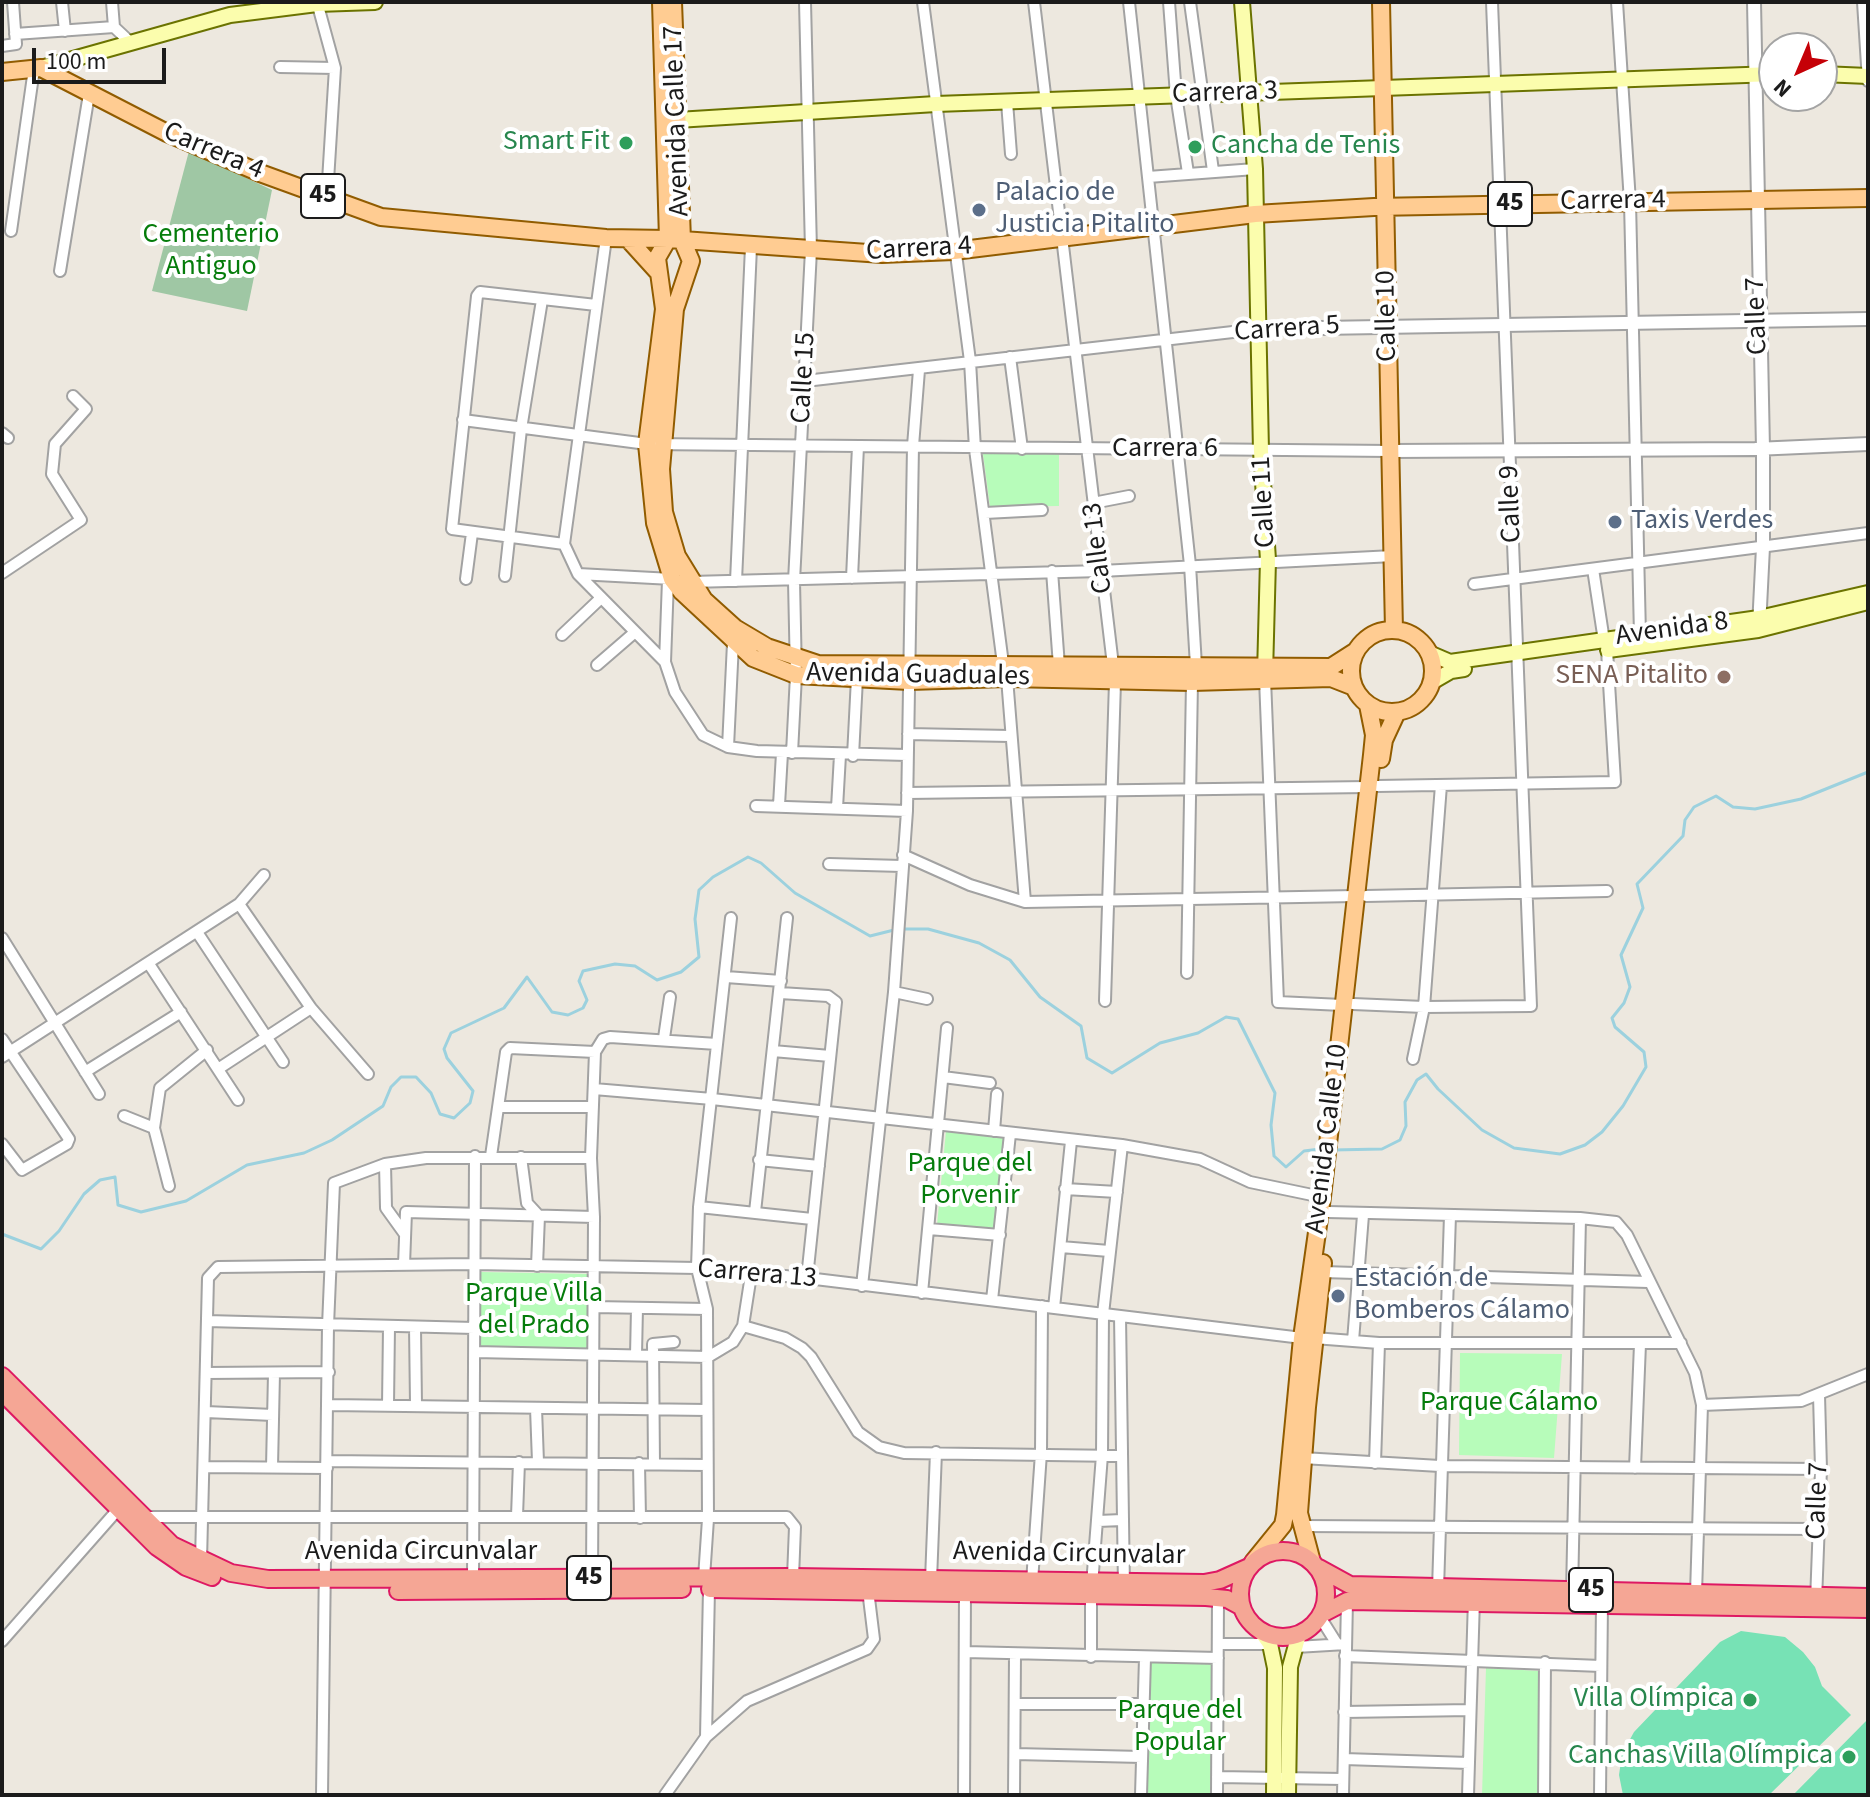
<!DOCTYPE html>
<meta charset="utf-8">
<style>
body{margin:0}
#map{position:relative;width:1870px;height:1797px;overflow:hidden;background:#ede8df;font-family:"Source Sans 3",sans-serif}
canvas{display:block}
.frame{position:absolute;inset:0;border:4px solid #1b1b1b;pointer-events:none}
.north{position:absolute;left:1758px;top:32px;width:80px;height:80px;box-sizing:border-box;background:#fff;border:2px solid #a4a4a4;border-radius:50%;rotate:224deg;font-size:22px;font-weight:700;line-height:32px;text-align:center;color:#1b1b1b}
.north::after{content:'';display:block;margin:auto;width:28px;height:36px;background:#c50007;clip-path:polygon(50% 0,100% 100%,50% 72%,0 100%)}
.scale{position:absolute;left:32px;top:48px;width:134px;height:36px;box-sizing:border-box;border:4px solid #1b1b1b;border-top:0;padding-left:10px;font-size:24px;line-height:28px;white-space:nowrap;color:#1b1b1b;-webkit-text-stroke:6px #fff;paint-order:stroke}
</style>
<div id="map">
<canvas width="1870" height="1797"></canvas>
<div class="frame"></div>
<div class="north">N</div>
<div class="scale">100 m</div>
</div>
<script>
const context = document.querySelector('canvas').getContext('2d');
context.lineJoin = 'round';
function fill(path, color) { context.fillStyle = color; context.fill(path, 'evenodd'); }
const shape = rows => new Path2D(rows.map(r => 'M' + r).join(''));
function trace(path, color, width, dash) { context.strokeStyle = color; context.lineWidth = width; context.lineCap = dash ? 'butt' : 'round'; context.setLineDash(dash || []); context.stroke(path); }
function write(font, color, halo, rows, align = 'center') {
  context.font = font + ' "Source Sans 3",sans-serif'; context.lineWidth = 8; context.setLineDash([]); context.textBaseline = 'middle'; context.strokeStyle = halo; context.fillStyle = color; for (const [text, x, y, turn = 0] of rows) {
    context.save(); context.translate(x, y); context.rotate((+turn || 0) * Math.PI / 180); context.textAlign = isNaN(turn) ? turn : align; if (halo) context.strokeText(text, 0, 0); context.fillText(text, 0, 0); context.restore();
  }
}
fill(shape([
 [189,151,272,190,247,311,152,291]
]), '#9fc7a4');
fill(shape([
 [1059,453,1059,506,990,507,983,454],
 [946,1131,1004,1137,995,1229,937,1225],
 [481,1272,589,1274,587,1348,480,1347],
 [1460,1353,1562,1354,1554,1458,1459,1455],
 [1148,1660,1214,1661,1211,1795,1146,1795],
 [1486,1668,1540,1671,1539,1795,1482,1795]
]), '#b7fcba');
fill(shape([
 [1741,1631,1785,1637,1803,1652,1815,1667,1822,1686,1851,1715,1769,1795,1623,1795,1619,1775,1622,1754,1634,1732,1720,1642],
 [1868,1719,1868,1795,1793,1795]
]), '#77e2b5');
trace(shape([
 [902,929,928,929,979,943,1010,960,1040,997,1081,1026,1087,1058,1112,1073,1160,1043,1198,1033,1226,1017,1238,1019,1275,1093,1271,1125,1274,1156,1286,1167,1304,1151,1320,1149],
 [1332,1150,1382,1149,1400,1140,1406,1126,1405,1102,1417,1080,1426,1074,1438,1089,1482,1130,1514,1148,1560,1154,1585,1145,1602,1132,1623,1106,1646,1067,1644,1052,1615,1027,1612,1018,1624,1003,1630,987,1621,955,1643,908,1637,884,1683,836,1685,820,1694,807,1716,796,1733,807,1755,809,1801,799,1868,772],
 [2,1234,41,1249,59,1231,84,1194,100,1180,115,1177,118,1205,141,1212,186,1201,247,1165,304,1153,332,1140,383,1106,391,1087,401,1077,416,1077,431,1093,440,1114,454,1118,470,1103,473,1091,447,1058,444,1049,451,1033,504,1008,527,977,552,1012,568,1015,583,1008,587,1000,579,981,583,971,615,964,635,966,657,980,681,972,699,957,695,919,699,890,713,877,748,857,761,863,795,893,870,936,894,930]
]), '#9cd1de', 3);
const minor = shape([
 [62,2,65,31],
 [112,2,114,27,131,43],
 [317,2,335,68,327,197],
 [923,2,970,361,975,449,1003,664],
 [1034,2,1115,682,1105,1001],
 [1129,2,1190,565,1196,666],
 [1169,2,1176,95,1188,173],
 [1190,2,1213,171],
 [1617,2,1630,202,1640,635],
 [1863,2,1868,81],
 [15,34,114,27],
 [2,46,16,44,13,2],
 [280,67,335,68],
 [1007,102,1011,154],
 [1148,177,1255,169],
 [11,231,34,69],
 [60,271,89,94],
 [1010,357,1022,449],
 [805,381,1259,329],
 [463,420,647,444,1391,451],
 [2,433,8,438],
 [1093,503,1129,496],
 [985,513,1042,510],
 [564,544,452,529,477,296,480,292,596,305],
 [564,544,578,574,665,662,675,692,703,735,728,747,757,751,907,755],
 [564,544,606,238],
 [1593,569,1604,641],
 [1052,571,1059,666],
 [2,573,81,520,52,474,55,444,86,409,73,396],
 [578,574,672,579],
 [505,576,521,429,542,300],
 [852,578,858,446],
 [466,579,472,533],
 [736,581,751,247],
 [691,582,1101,571,1393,556],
 [1474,584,1868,533],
 [562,635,601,598],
 [665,662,668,580],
 [597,665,634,633],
 [1007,678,1025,902],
 [1265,679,1278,1002,1342,1005],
 [908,734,1010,736],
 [728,747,733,643],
 [792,753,796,675,794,581,811,250,805,2],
 [853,756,857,678],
 [1377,786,1615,782,1607,650],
 [907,793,1368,787],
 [779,805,782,753],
 [756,806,907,811],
 [837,808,840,755],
 [903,855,970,885,1025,902,1355,896],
 [829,864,902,866],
 [1366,896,1607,891],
 [239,904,311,1008,368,1074],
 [197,932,283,1062],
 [2,938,99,1094],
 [149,964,238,1100],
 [1187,973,1192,682],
 [726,977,781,981],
 [894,992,927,999],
 [780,993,828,996,836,1002,807,1278],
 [1353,1004,1424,1007,1531,1006,1492,2],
 [664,1038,670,997],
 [2,1039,69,1139,67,1144,22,1170,2,1144],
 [773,1051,830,1056],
 [2,1057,239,904,264,875],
 [1413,1059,1424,1007,1441,785],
 [218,1069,311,1008],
 [85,1072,181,1012],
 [943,1077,990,1083],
 [594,1089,712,1099,1122,1145,1200,1159,1250,1182,1322,1197],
 [498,1107,593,1107],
 [124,1116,154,1128],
 [994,1131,997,1094],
 [491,1156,506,1052,510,1048,595,1052],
 [521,1157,527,1203,539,1216,537,1266],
 [759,1160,819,1166],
 [385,1164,386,1208,404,1233],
 [169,1186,154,1128,160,1088,207,1050],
 [1065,1189,1117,1192],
 [699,1207,812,1219],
 [755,1212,787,918],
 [1328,1212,1580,1218,1616,1222,1627,1235,1695,1373,1702,1405,1696,1593],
 [929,1229,1000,1235],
 [1061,1247,1109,1251],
 [404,1265,406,1212,594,1217],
 [1323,1272,1648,1282],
 [862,1286,894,992,907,811,913,446,919,370],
 [922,1293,947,1028],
 [992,1300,1010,1134],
 [594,1307,707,1309],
 [1054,1308,1071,1141],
 [1120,1316,1124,1587],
 [207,1321,474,1328],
 [743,1326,785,1338,802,1348,811,1357,858,1432,879,1447,904,1453,1120,1456],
 [415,1327,416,1405],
 [1314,1338,1379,1343,1681,1343],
 [1353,1341,1363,1215],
 [475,1352,708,1357,733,1342,743,1326,751,1275],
 [636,1355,637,1308],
 [206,1373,329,1372],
 [329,1405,707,1410],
 [388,1405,389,1327],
 [1702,1405,1801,1401,1868,1374],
 [536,1408,538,1462],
 [206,1412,273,1415],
 [1302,1458,1440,1466,1821,1469],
 [327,1461,707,1465],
 [639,1463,640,1518],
 [1375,1463,1379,1343],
 [654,1464,653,1344,674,1342],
 [205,1467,327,1468],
 [272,1467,274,1373],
 [1635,1468,1640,1344],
 [517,1516,519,1462],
 [143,1517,787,1517,795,1527,793,1577],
 [1098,1521,1122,1520],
 [1302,1526,1818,1529],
 [201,1561,208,1278,218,1267,474,1264,697,1268,807,1278,1302,1338],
 [704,1578,708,1519,707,1309,697,1268,699,1207,731,918],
 [473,1579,475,1156],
 [592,1580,594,1217,591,1158,595,1052,603,1039,610,1037,717,1044],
 [931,1580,936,1452],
 [1032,1582,1041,1453,1042,1306],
 [1438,1589,1450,1215],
 [1572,1593,1580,1218],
 [1816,1601,1821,1469,1819,1395],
 [1320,1617,1337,1644],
 [2,1641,121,1506],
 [1218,1644,1270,1644],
 [1296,1647,1346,1644],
 [965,1652,1218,1658],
 [1345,1656,1601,1666],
 [1091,1657,1091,1598,1102,1455,1103,1314,1122,1145],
 [1015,1704,1144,1704],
 [1344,1712,1470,1710],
 [706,1737,747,1701,867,1649,874,1639,868,1590],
 [1015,1754,1142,1757],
 [1344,1759,1469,1763],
 [1217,1777,1343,1779],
 [322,1795,328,1326,334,1183,385,1164,426,1158,591,1158],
 [665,1795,706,1737,709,1589],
 [964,1795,965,1592],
 [1014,1795,1015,1655],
 [1141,1795,1145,1658],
 [1217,1795,1218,1598],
 [1343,1795,1347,1601],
 [1468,1795,1474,1599],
 [1544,1795,1545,1662],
 [1600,1795,1602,1603]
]);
const tertiary = shape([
 [1754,2,1763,449,1763,547,1759,627],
 [1259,329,1868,319],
 [1391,451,1755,449,1868,444]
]);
const secondary = shape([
 [1242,2,1255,169,1261,451,1268,560,1265,674],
 [41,68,230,15,317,4,375,2],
 [1822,74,1868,76],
 [677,120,936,104,1774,74],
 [1608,650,1758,630,1868,602],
 [1429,653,1450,662,1759,618,1868,593],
 [1432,682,1451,671,1464,669],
 [1260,1630,1270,1644,1275,1668,1274,1795],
 [1288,1795,1290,1667,1299,1634]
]);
const primary = shape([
 [661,2,668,239],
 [673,2,682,240,691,261,675,309,661,469,664,512,677,556,704,600,735,628,767,647,818,664,1331,667,1356,651],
 [1381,2,1394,630],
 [2,72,41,68,167,133,260,173,381,217,606,238,668,239,882,254,954,251,1255,214,1374,207,1868,198],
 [628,239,657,271],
 [668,239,657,258,664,309,647,444,655,523,672,579,682,592,753,658,796,675,909,681,1007,678,1192,682,1331,678,1354,687],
 '1351 671a41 41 0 1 1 82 0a41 41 0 1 1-82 0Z',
 [1381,759,1384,740,1397,712],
 [1253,1562,1283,1525,1285,1515,1302,1338,1322,1197,1372,755,1374,735,1368,705],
 [1312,1562,1299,1513,1307,1407,1323,1263]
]);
const trunk = shape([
 [2,1376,172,1545,231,1573,268,1579,793,1577,1204,1583,1220,1580,1249,1567],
 [2,1392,157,1547,186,1567,212,1577],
 '1240 1594a43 43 0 1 1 86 0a43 43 0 1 1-86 0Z',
 [1319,1568,1350,1585,1868,1597],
 [710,1589,1206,1597,1227,1599,1240,1606],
 [398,1591,682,1589],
 [1322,1614,1347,1601,1868,1609]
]);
trace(minor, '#a2a2a2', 14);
trace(tertiary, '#a2a2a2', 16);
trace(secondary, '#6b7300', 18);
trace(primary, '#915c00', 20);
trace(trunk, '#de1963', 20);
trace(minor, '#fff', 10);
trace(tertiary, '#fff', 12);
trace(secondary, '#fbfdad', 14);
trace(primary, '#ffcc92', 16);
trace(trunk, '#f5a695', 16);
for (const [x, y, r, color] of [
 [626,143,8,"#2e9e5b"],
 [1195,147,8,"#2e9e5b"],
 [979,210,8,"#5c6f8a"],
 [1615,522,8,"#5c6f8a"],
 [1724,677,8,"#8d6e63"],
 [1338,1296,8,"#5c6f8a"],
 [1750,1700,8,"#2e9e5b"],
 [1849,1757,8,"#2e9e5b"]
]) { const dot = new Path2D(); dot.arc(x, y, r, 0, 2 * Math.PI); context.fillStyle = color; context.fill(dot); trace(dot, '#fff', 3); }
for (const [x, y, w] of [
 [323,196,44],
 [1510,204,44],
 [589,1578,44],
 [1591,1590,44]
]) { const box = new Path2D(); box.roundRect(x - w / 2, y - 22, w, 44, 6); context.fillStyle = '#fff'; context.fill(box); trace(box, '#1b1b1b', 2); }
write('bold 26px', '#1b1b1b', null, [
 ["45",323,196],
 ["45",1510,204],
 ["45",589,1578],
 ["45",1591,1590]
]);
write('28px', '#1b1b1b', '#fff', [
 ["Carrera 3",1225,94,-2],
 ["Avenida Calle 17",678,121,-92],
 ["Carrera 4",213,152,23],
 ["Carrera 4",1613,202,-1],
 ["Carrera 4",919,250,-3],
 ["Calle 10",1388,316,-91],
 ["Calle 7",1758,316,-92],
 ["Carrera 5",1287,330,-4],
 ["Calle 15",805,378,-87],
 ["Carrera 6",1165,450],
 ["Calle 11",1265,502,-93],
 ["Calle 9",1512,504,-92],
 ["Calle 13",1099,548,-97],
 ["Avenida 8",1672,630,-8],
 ["Avenida Guaduales",918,676,1],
 ["Avenida Calle 10",1328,1139,-83],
 ["Carrera 13",757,1275,5],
 ["Calle 7",1819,1501,-88],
 ["Avenida Circunvalar",421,1553],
 ["Avenida Circunvalar",1069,1555,1]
]);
write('28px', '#27864d', '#fff', [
 ["Smart Fit",610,143],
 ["Cancha de Tenis",1211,147,"left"],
 ["Villa Olímpica",1734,1700],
 ["Canchas Villa Olímpica",1833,1757]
], 'right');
write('28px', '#4e5e75', '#fff', [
 ["Palacio de",995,194],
 ["Justicia Pitalito",995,226],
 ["Taxis Verdes",1631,522],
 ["Estación de",1354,1280],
 ["Bomberos Cálamo",1354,1312]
], 'left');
write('28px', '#057c0b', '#fff', [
 ["Cementerio",211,236],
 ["Antiguo",211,268],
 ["Parque del",970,1165],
 ["Porvenir",970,1197],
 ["Parque Villa",534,1295],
 ["del Prado",534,1327],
 ["Parque Cálamo",1509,1404],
 ["Parque del",1180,1712],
 ["Popular",1180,1744]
]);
write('28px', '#785e54', '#fff', [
 ["SENA Pitalito",1708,677]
], 'right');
</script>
